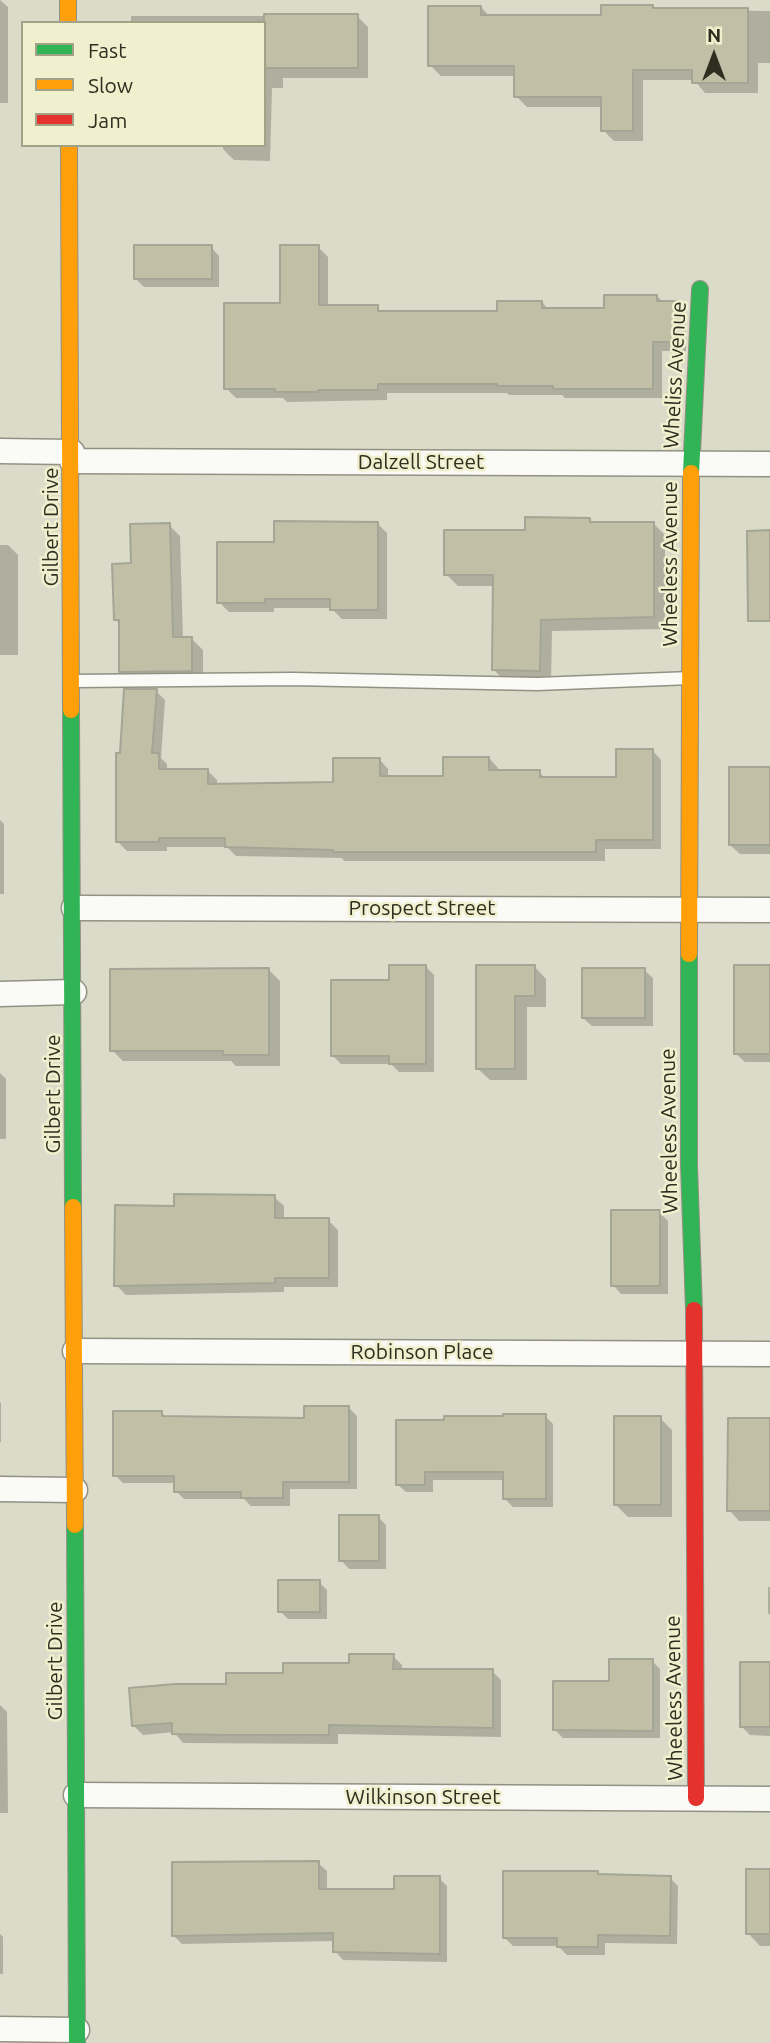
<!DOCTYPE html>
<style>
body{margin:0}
#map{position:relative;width:770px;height:2043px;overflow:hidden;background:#dbdbc9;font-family:Ubuntu,sans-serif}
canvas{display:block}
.legend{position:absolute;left:21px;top:21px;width:245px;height:126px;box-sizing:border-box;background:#f0efce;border:2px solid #a2a289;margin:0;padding:9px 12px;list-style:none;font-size:21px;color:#2e2e21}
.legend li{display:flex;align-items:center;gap:14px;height:35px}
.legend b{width:35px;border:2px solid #a2a289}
.north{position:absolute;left:679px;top:21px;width:70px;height:70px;-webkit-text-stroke:5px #f0efce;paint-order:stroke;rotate:0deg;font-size:19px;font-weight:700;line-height:28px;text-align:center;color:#2e2e21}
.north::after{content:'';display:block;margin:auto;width:24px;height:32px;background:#2e2e21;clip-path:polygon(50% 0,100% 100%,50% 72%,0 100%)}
</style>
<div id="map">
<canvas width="770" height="2043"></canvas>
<ul class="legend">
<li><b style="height:9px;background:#30b455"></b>Fast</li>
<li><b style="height:9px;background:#ff9f0a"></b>Slow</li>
<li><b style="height:9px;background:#e5322d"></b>Jam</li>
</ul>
<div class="north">N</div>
</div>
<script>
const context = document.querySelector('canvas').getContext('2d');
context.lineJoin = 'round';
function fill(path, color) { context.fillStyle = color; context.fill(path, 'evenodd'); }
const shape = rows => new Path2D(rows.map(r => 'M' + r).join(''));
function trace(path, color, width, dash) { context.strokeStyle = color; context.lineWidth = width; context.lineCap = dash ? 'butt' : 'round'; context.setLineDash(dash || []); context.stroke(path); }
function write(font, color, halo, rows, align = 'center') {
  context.font = font + ' Ubuntu,sans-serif'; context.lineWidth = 5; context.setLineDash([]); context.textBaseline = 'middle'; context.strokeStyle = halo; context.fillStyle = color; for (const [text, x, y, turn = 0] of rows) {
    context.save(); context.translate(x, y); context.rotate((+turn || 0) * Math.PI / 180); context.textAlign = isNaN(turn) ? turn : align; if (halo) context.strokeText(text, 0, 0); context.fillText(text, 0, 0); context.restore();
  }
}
fill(shape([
 [0,0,8,7,8,103,0,103],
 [481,7,490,17,603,17,652,7,655,10,770,11,770,63,758,63,758,93,705,93,694,80,643,80,643,141,614,141,603,130,603,107,527,107,516,96,516,76,441,76,430,65],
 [131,16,357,16,368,27,368,78,283,78,283,88,272,88,270,161,234,160,223,149,223,145,264,145,264,23,131,23],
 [211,247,219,256,219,287,144,287,136,279],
 [318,247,328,257,328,307,377,307,382,312,499,312,542,302,549,310,606,310,657,296,663,302,676,302,686,313,686,351,662,351,662,398,565,398,562,395,509,395,507,393,387,393,387,400,287,402,283,398,236,398,226,388],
 [589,519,593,523,653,523,665,535,665,629,552,631,551,682,505,681,493,669,494,586,458,586,446,574,526,531],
 [377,523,387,533,387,619,342,619,331,608,274,608,274,612,229,612,219,602,275,544],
 [169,525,180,536,183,639,192,639,203,650,203,681,132,682,121,671,121,625,115,619,133,565],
 [0,545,8,545,18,555,18,655,0,655],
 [156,691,165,700,161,758,167,764,167,771,208,771,217,780,217,785,335,784,379,759,388,769,388,778,445,778,489,758,498,768,498,772,539,772,546,779,618,779,652,750,661,760,661,849,605,849,605,861,344,861,342,858,236,856,227,847,167,847,167,851,127,851,117,841,122,755],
 [770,769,770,854,740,854,730,845],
 [0,820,4,824,4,894,0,894],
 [425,966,434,975,434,1072,399,1072,391,1064,341,1064,333,1056,391,982],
 [477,966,534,966,546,979,546,1007,527,1007,527,1080,490,1080,477,1068],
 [770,966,770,1062,745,1062,736,1054],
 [269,970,280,981,280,1066,236,1066,231,1061,123,1061,112,1050],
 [644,970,653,978,653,1026,592,1026,583,1018],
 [0,1073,6,1079,6,1139,0,1139],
 [274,1197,284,1206,284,1220,328,1220,338,1230,338,1287,284,1287,284,1292,126,1295,116,1285,176,1207],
 [659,1212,668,1221,668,1294,621,1294,613,1285],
 [0,1402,1,1403,1,1442,0,1442],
 [349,1408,357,1416,357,1489,290,1489,290,1506,251,1506,244,1499,184,1499,176,1491,176,1483,123,1483,115,1475,161,1412,167,1418,306,1419],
 [545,1416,553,1424,553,1507,513,1507,505,1499,505,1480,433,1480,433,1492,406,1492,397,1484],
 [660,1418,672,1430,672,1517,628,1517,615,1504],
 [770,1419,770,1521,739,1521,729,1510],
 [378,1517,386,1525,386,1569,349,1569,341,1560],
 [319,1582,327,1590,327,1619,288,1619,280,1611],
 [768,1587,770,1587,770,1615,768,1613],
 [393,1656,402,1665,402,1671,492,1671,501,1680,501,1737,338,1734,338,1744,183,1743,174,1732,143,1735,134,1726,228,1685,351,1665],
 [652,1661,660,1669,660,1738,563,1738,554,1729],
 [770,1664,770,1736,750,1735,742,1727],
 [0,1705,7,1712,8,1813,0,1813],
 [318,1863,327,1871,327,1891,395,1891,439,1878,447,1886,447,1962,343,1960,335,1951,335,1941,182,1944,174,1936],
 [770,1871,770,1946,760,1946,748,1933],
 [600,1876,670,1878,678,1886,677,1944,605,1943,605,1955,567,1955,558,1946,513,1946,505,1938],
 [0,1934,3,1937,3,1974,0,1974]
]), '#0003');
const building = shape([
 [601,5,653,5,653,8,748,8,748,83,692,83,692,70,633,70,633,131,601,131,601,97,514,97,514,66,428,66,428,6,481,6,481,15,601,15,601,5],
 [264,14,358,14,358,68,264,68,264,14],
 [134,245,212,245,212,279,134,279,134,245],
 [280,245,319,245,319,305,378,305,378,311,497,311,497,301,542,301,542,308,604,308,604,295,657,295,657,301,677,301,677,342,653,342,653,389,553,389,553,386,497,386,497,384,378,384,378,390,318,390,318,392,275,392,275,389,224,389,224,303,280,303,280,245],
 [525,517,590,518,590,522,654,522,654,617,541,620,540,671,492,670,493,575,444,575,444,530,525,530,525,517],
 [274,521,378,522,378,610,330,610,330,599,265,599,265,603,217,603,217,542,274,542,274,521],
 [170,523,173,637,192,637,192,671,119,672,119,620,114,620,112,564,131,563,130,524,170,523],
 [770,530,770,621,748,621,747,531,770,530],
 [124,689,157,689,152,753,159,753,159,769,208,769,208,784,333,782,333,758,380,758,380,776,443,776,443,757,489,757,489,770,540,770,540,777,616,777,616,749,653,749,653,840,596,840,596,852,333,852,333,850,225,847,225,838,159,838,159,842,116,842,116,753,120,753,124,689],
 [729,767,770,767,770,845,729,845,729,767],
 [389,965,426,965,426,1064,389,1064,389,1056,331,1056,331,980,389,980,389,965],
 [476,965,535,965,535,996,515,996,515,1069,476,1069,476,965],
 [734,965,770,965,770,1054,734,1054,734,965],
 [269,968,269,1055,223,1055,223,1051,110,1051,110,969,269,968],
 [582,968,645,968,645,1018,582,1018,582,968],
 [174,1194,275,1195,275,1218,329,1218,329,1278,275,1278,275,1283,114,1286,115,1205,174,1206,174,1194],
 [611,1210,660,1210,660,1286,611,1286,611,1210],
 [304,1406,349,1406,349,1482,283,1482,283,1498,241,1498,241,1492,174,1492,174,1476,113,1476,113,1411,162,1411,162,1416,304,1418,304,1406],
 [503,1414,546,1414,546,1499,503,1499,503,1472,425,1472,425,1485,396,1485,396,1420,444,1420,444,1416,503,1416,503,1414],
 [614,1416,661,1416,661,1505,614,1505,614,1416],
 [728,1418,770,1418,770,1511,727,1511,728,1418],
 [339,1515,379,1515,379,1561,339,1561,339,1515],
 [278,1580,320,1580,320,1612,278,1612,278,1580],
 [349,1654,394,1654,393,1669,493,1669,493,1728,329,1725,329,1735,226,1735,172,1734,172,1723,132,1726,129,1688,175,1684,226,1684,226,1673,283,1673,283,1663,349,1663,349,1654],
 [609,1659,653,1659,653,1731,553,1730,553,1681,609,1681,609,1659],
 [740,1662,770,1662,770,1727,740,1727,740,1662],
 [319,1861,319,1889,394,1889,394,1876,440,1876,440,1954,333,1952,333,1933,172,1936,172,1862,319,1861],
 [746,1869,770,1869,770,1934,746,1934,746,1869],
 [503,1871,598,1871,598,1874,671,1876,670,1936,598,1935,598,1947,557,1947,557,1938,503,1938,503,1871]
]);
fill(building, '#c1c0a7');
trace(building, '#a5a596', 2);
const lane = shape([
 [73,681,293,679,537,684,691,678]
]);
const street = shape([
 [0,451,72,452],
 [72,461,770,464],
 [74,908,770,910],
 [0,994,74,992],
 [75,1351,770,1354],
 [0,1489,75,1490],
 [76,1795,770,1799],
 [0,2029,77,2030]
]);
const fast = shape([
 [691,473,700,289],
 [71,710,73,1207],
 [689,954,689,1165,694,1310],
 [75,1525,77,2043]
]);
const slow = shape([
 [68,0,68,23],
 [69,145,71,710],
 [689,954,691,473],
 [73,1207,75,1525]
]);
const jam = shape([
 [694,1310,696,1798]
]);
trace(lane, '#929184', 15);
trace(street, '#929184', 27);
trace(fast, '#929184', 18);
trace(slow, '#929184', 18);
trace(jam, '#929184', 18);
trace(lane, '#fafaf7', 12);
trace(street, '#fafaf7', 24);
trace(fast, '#30b455', 16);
trace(slow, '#ff9f0a', 16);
trace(jam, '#e5322d', 16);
write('21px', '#2e2e21', '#f0efce', [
 ["Wheliss Avenue",675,375,-87],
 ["Dalzell Street",421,462],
 ["Gilbert Drive",51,527,-90],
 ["Wheeless Avenue",670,564,-90],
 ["Prospect Street",422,908],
 ["Gilbert Drive",53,1094,-90],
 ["Wheeless Avenue",669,1131,-91],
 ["Robinson Place",422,1352],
 ["Gilbert Drive",55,1661,-90],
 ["Wheeless Avenue",674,1698,-91],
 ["Wilkinson Street",423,1797]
]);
</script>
